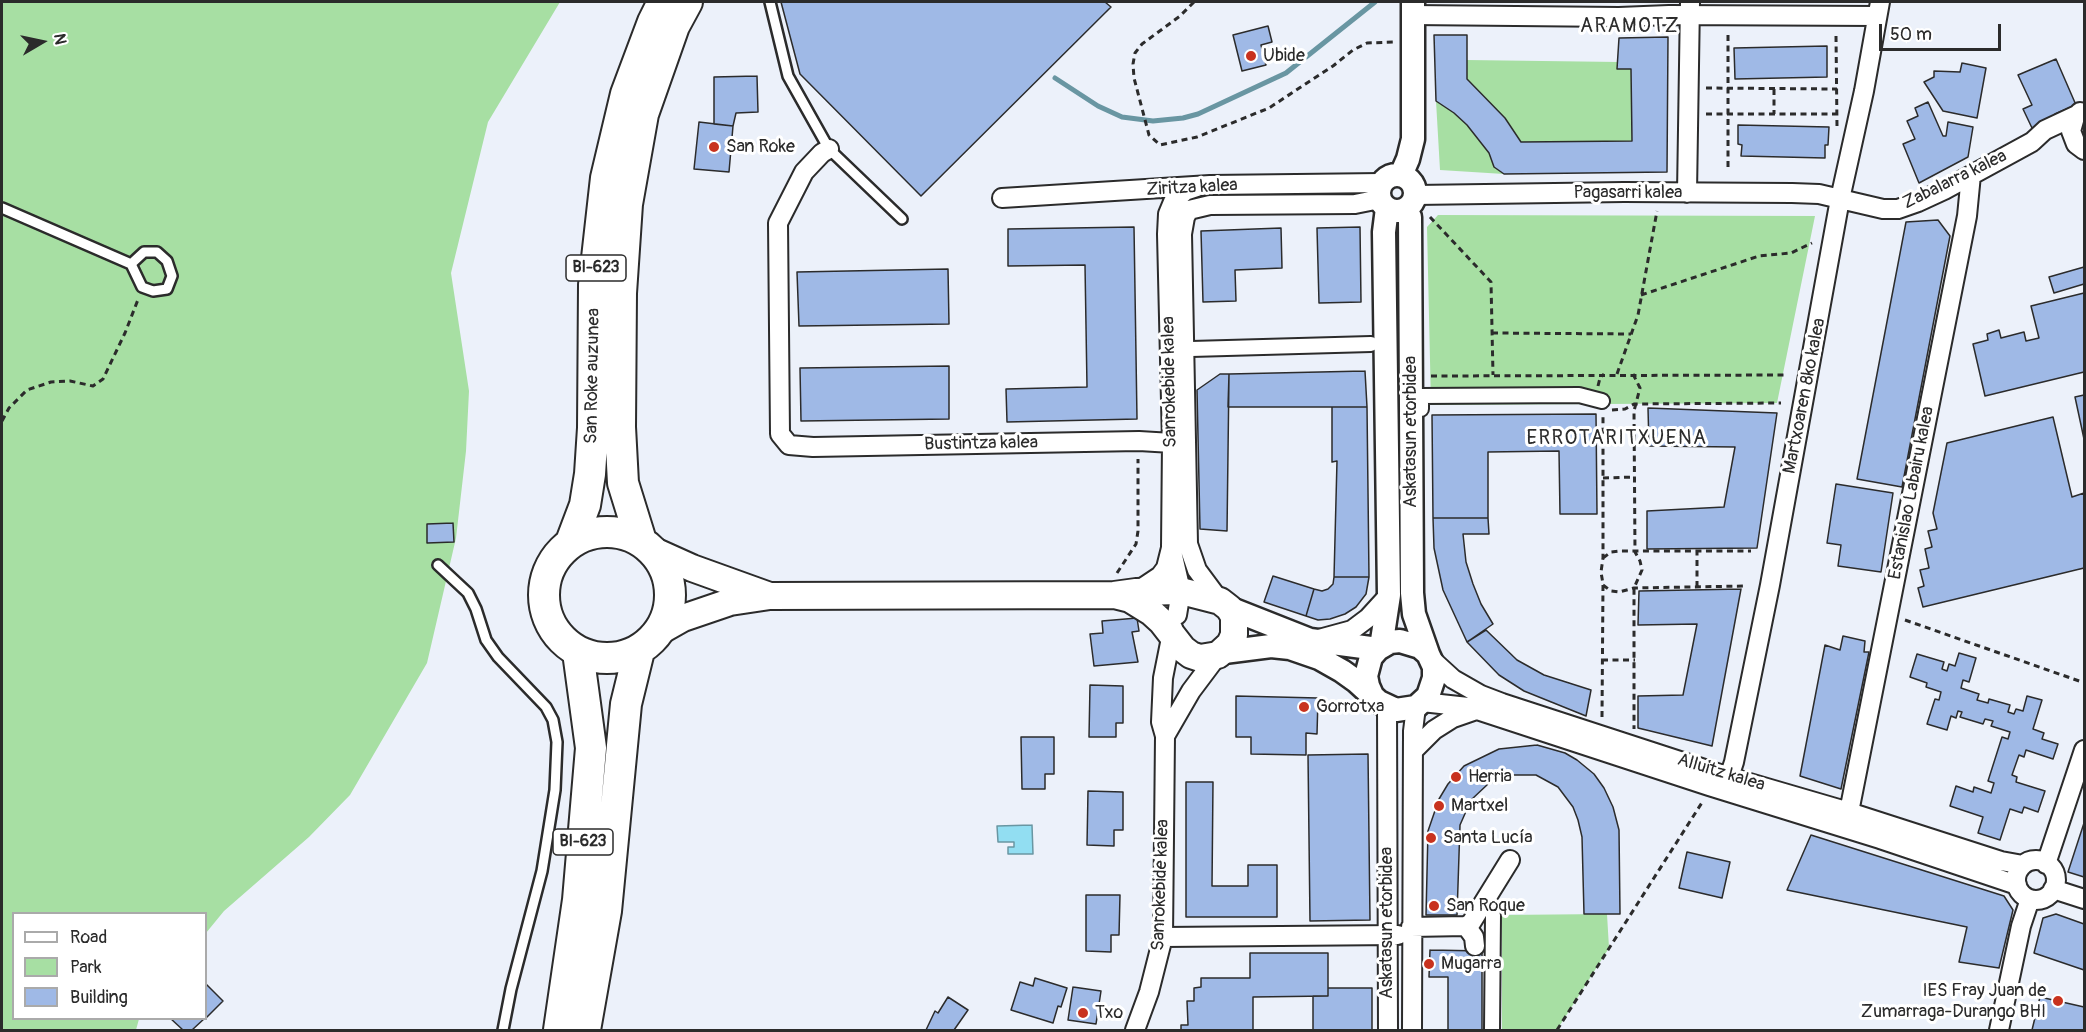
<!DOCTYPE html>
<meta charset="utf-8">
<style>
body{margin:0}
#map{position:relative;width:2086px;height:1032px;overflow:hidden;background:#ecf1fa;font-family:Pangolin,sans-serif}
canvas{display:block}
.frame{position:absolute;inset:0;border:3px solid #2b2b2b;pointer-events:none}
.legend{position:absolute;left:12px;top:912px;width:195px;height:108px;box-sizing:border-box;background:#fff;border:2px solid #aaa;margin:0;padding:8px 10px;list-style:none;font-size:18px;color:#2b2b2b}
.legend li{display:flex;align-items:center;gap:12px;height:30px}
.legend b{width:30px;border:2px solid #aaa}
.north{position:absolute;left:12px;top:12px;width:60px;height:60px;-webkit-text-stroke:4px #fff;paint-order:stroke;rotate:81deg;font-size:16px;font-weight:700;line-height:24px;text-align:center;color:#2b2b2b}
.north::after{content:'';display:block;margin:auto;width:21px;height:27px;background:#2b2b2b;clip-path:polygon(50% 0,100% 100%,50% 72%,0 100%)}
.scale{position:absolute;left:1879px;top:24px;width:122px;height:27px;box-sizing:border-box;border:3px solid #2b2b2b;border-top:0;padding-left:8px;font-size:18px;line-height:21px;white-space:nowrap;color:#2b2b2b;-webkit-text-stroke:4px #fff;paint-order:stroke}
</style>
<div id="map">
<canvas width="2086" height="1032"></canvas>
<div class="frame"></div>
<ul class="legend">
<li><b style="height:8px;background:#fff"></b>Road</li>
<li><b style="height:16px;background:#a7dfa3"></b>Park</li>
<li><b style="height:16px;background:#9fb9e6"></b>Building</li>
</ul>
<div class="north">N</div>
<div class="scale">50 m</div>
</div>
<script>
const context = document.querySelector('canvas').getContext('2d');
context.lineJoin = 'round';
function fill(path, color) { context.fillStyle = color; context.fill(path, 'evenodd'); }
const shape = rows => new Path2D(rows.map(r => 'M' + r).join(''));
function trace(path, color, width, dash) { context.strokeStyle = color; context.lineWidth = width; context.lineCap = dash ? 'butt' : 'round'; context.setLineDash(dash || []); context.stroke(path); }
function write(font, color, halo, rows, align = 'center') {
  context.font = font + ' Pangolin,sans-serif'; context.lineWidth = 6; context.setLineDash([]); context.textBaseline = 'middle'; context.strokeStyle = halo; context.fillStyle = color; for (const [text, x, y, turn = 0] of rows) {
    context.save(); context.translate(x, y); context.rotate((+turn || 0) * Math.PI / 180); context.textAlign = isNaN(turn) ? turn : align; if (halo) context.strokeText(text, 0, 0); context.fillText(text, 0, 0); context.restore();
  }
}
fill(shape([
 [2,2,560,2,488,122,451,273,469,391,466,451,456,538,427,663,350,795,309,837,224,911,206,933,206,914,14,914,14,1018,139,1019,136,1030,2,1030],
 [1466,60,1619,62,1618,69,1631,69,1632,141,1521,142,1505,118,1467,79],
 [1436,101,1454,113,1467,125,1489,153,1494,167,1504,174,1440,170],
 [1438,215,1815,216,1777,403,1431,405,1427,227],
 [1607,914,1609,948,1557,1030,1502,1030,1502,915]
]), '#a7dfa3');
const water = shape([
 [1032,825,1033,854,1008,854,1008,847,1014,847,1014,842,998,842,997,826,1032,825]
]);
fill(water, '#92def2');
trace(water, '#6996a2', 1.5);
trace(shape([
 [1055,78,1098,106,1122,117,1153,121,1183,118,1198,114,1286,73,1375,2]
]), '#6996a2', 5);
const building = shape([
 [781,2,1105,2,1111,7,921,196,800,74,781,2],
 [1268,26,1272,42,1261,45,1266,65,1242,71,1233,35,1268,26],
 [1434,35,1467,35,1467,79,1505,118,1521,142,1632,141,1631,69,1617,69,1619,38,1668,37,1667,172,1504,174,1494,167,1489,153,1467,125,1454,113,1436,101,1434,35],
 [1827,46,1827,77,1735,79,1734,48,1827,46],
 [2056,59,2076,105,2055,114,2057,118,2032,128,2023,109,2032,105,2018,75,2056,59],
 [1962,63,1986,68,1977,118,1943,111,1924,82,1934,77,1934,71,1960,72,1962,63],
 [757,76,758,112,736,113,733,126,714,124,714,77,757,76],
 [1928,102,1943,136,1946,136,1948,122,1973,127,1968,157,1919,183,1903,144,1915,139,1907,121,1918,116,1915,108,1928,102],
 [699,122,733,126,729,172,694,169,699,122],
 [1738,125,1829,127,1828,145,1825,145,1825,158,1741,156,1742,145,1738,144,1738,125],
 [1938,220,1950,236,1902,487,1857,479,1906,222,1938,220],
 [1134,227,1137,419,1007,422,1006,389,1087,387,1085,265,1008,266,1008,229,1134,227],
 [1360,227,1361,302,1319,303,1317,228,1360,227],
 [1281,228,1282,268,1235,270,1236,301,1203,302,1201,231,1281,228],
 [2084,267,2084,284,2054,293,2049,277,2084,267],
 [948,269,949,324,799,326,797,272,948,269],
 [2084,293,2084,372,1985,396,1973,344,1988,340,1987,334,1999,330,2001,338,2024,332,2026,341,2039,338,2031,306,2084,293],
 [949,366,949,419,801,421,800,368,949,366],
 [1365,371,1367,407,1228,407,1229,374,1365,371],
 [1220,374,1229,374,1227,531,1200,529,1197,390,1220,374],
 [2084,395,2084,439,2075,397,2084,395],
 [1332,407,1367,407,1369,577,1334,577,1337,461,1332,462,1332,407],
 [1648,408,1777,413,1757,548,1647,549,1647,511,1724,507,1735,447,1649,446,1648,408],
 [1596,414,1597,514,1560,514,1559,451,1488,452,1488,518,1433,518,1432,415,1596,414],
 [2053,417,2072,497,2084,493,2084,568,1923,607,1918,588,1924,586,1920,570,1929,568,1925,549,1932,547,1928,531,1937,529,1933,513,1947,443,2053,417],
 [1836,484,1893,493,1881,572,1838,566,1841,545,1827,543,1836,484],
 [1433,518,1488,518,1489,534,1463,534,1466,562,1473,584,1481,604,1493,624,1467,642,1443,590,1434,548,1433,518],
 [453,523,454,542,427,543,427,524,453,523],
 [1273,576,1314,589,1306,616,1264,602,1273,576],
 [1334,577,1369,577,1366,594,1356,607,1345,614,1330,619,1318,620,1306,616,1314,589,1322,591,1328,589,1333,584,1334,577],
 [1741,589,1712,746,1638,728,1638,696,1683,695,1697,624,1638,625,1639,591,1741,589],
 [1137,618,1139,631,1132,632,1138,662,1094,666,1090,634,1103,633,1102,621,1137,618],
 [1486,630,1517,660,1544,675,1591,690,1586,716,1524,691,1499,675,1467,642,1486,630],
 [1843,636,1865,641,1864,652,1869,652,1841,789,1800,776,1825,645,1840,650,1843,636],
 [1959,653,1976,658,1969,682,1963,680,1961,688,1979,694,1977,700,1988,703,1989,699,2010,705,2008,712,2014,714,2016,709,2023,711,2027,696,2042,700,2033,729,2044,733,2042,739,2058,744,2053,759,2026,750,2024,757,2019,755,2012,775,2017,777,2016,782,2045,791,2038,812,2024,807,2022,813,2010,809,2000,840,1978,833,1983,817,1950,806,1956,786,1973,792,1974,787,1991,793,1994,783,1988,781,2002,737,2008,739,2010,732,1991,726,1993,721,1985,719,1983,724,1960,717,1962,712,1958,711,1956,718,1951,716,1947,730,1927,724,1935,699,1939,700,1941,692,1926,687,1927,683,1910,677,1917,654,1944,662,1942,669,1947,671,1949,664,1955,666,1959,653],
 [1090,685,1123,686,1123,723,1116,723,1116,737,1089,737,1090,685],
 [1236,696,1318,698,1317,734,1306,733,1306,755,1251,754,1251,737,1236,737,1236,696],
 [1021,737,1054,737,1054,774,1045,774,1045,789,1022,789,1021,737],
 [1537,745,1565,753,1577,760,1594,774,1604,788,1613,807,1619,830,1620,914,1584,914,1582,837,1578,820,1573,807,1558,787,1536,775,1511,775,1488,784,1471,800,1460,825,1457,915,1426,915,1428,831,1439,799,1448,784,1464,766,1499,749,1537,745],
 [1368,754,1370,920,1310,921,1308,755,1368,754],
 [1186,782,1213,782,1212,886,1248,886,1248,865,1277,865,1277,917,1186,917,1186,782],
 [1088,791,1123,792,1123,830,1114,830,1114,846,1087,845,1088,791],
 [2084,823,2084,877,2068,872,2084,823],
 [1811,835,2004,896,2013,910,1999,968,1959,962,1967,927,1787,890,1811,835],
 [1687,852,1730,862,1722,898,1679,888,1687,852],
 [1086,895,1120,895,1119,935,1111,935,1111,952,1086,951,1086,895],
 [2056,914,2084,924,2084,970,2034,953,2043,918,2056,914],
 [1430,950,1482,951,1482,1030,1448,1030,1448,977,1429,977,1430,950],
 [1250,953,1328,953,1328,996,1253,997,1253,1030,1181,1030,1181,1025,1188,1025,1187,1001,1194,1001,1194,988,1201,987,1201,978,1250,978,1250,953],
 [1035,978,1067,988,1061,1007,1058,1006,1053,1023,1011,1010,1020,982,1033,986,1035,978],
 [206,984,223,1001,206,1018,206,984],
 [1073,987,1101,991,1096,1024,1068,1020,1073,987],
 [1328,988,1372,988,1372,1030,1313,1030,1313,996,1328,996,1328,988],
 [948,997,968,1010,954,1030,926,1030,935,1011,938,1013,948,997],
 [2040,997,2084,1007,2084,1030,2032,1030,2040,997],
 [170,1018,205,1018,192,1030,183,1030,170,1018]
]);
fill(building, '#9fb9e6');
trace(building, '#2b2b2b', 1.5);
const service = shape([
 [770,2,788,76,829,149,902,219],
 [2,208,131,264,142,287,153,291,167,289,172,276,167,261,157,252,144,252,131,264],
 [438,565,468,593,476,609,486,640,498,657,546,707,553,720,557,742,555,790,542,871,511,989,503,1030]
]);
const pedestrian = shape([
 [1191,349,1371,344],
 [1421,409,1421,396,1579,395,1602,401],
 [1492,1030,1493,915]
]);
const minor = shape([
 [1412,15,1619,17,1669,15,1877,16],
 [2080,112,2075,117,2071,131,2076,144,2084,150],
 [829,149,822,153,804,172,778,223,780,434,789,445,813,447,1139,441,1172,443],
 [1687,193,1690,2],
 [1416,195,1624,192,1792,193,1819,194,1883,209,1898,209,1918,202,1944,190,2032,142,2045,130,2077,115],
 [1002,198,1210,185,1382,183],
 [1136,592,1160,576,1166,568,1171,548],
 [1220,601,1197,570,1188,544,1182,234,1185,217,1189,210,1210,205,1355,204,1380,199],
 [1177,615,1181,591,1171,547,1172,443,1167,234,1168,214,1173,202,1185,191,1197,187],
 [1319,639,1352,630,1368,618,1389,595],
 [1430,658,1453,679,1481,695,1502,703,1729,777,1849,812,2001,861,2023,865],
 [1422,702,1468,707,1709,786,1880,839,2017,885],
 [1387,707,1388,1030],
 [1165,736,1191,691,1218,655],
 [1413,751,1434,730,1453,718,1476,710],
 [1729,777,1734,762,1770,585,1840,199,1864,91,1880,2],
 [1849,812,1967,216,1971,175],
 '2016 880a20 20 0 1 1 40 0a20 20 0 1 1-40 0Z',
 [2046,864,2084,750],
 [2053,889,2084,899],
 [1466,926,1474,937,1475,946],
 [1411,927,1466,926,1471,923,1510,860],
 [1163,937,1398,935],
 [1135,1030,1149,992,1163,937,1165,736,1161,722,1163,678,1173,628],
 [1412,1030,1413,731,1416,707],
 [1999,1030,2021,926,2030,899]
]);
const tertiary = shape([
 '1379 193a18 18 0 1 1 36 0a18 18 0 1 1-36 0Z',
 [1401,175,1408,159,1413,139,1413,2],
 [1405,209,1410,217,1412,593,1414,614,1428,654],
 [1229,608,1310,640,1378,649],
 [1381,647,1389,595,1384,232,1387,208],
 [1224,652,1271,646,1290,648,1319,658,1342,671,1356,681,1379,702,1396,710,1416,707,1428,696,1434,678,1434,667,1428,654,1420,647,1400,641,1390,642,1378,649,1371,657,1366,676,1368,686,1372,695]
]);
const secondary = shape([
 [652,550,692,568,767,595],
 [660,631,683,618,730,602,770,596,1114,595,1136,592,1181,591,1220,601,1229,608,1234,616,1234,635,1230,644,1218,655,1200,658,1191,655,1183,649,1162,622,1151,612,1130,599,1114,595]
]);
const primary = shape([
 '544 595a63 63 0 1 1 126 0a63 63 0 1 1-126 0Z',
 [641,541,623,483,620,427,621,293,627,204,643,114,674,26,687,2],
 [571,542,585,505,590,474,593,428,594,285,606,178,626,94,653,22,663,2],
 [559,1030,578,900,591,748,578,652],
 [585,1030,606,911,626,704,639,651]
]);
trace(service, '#2b2b2b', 14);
trace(pedestrian, '#2b2b2b', 18);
trace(minor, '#2b2b2b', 22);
trace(tertiary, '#2b2b2b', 27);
trace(secondary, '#2b2b2b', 30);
trace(primary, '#2b2b2b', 34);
trace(shape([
 [1194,2,1180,16,1142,44,1135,53,1133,64,1134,78,1149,135,1160,145,1197,137,1269,108,1333,66,1353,50,1367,43,1396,42],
 [1836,36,1837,127],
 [1706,88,1837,89],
 [1774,89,1774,114],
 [1706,114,1837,114],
 [1728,167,1728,34],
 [1430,217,1491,282,1493,375],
 [1641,295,1759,256,1791,253,1812,243],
 [1492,333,1631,334],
 [1617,374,1638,315,1657,211],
 [1633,374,1640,388,1634,411,1635,552,1640,561,1642,570,1634,588,1634,729],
 [1431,376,1786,375],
 [1598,386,1600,378,1604,374],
 [1612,410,1625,409,1634,404,1781,403],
 [2,421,9,408,27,390,51,382,70,381,93,386,103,379,125,333,139,297],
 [1603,478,1634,477],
 [1603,558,1611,552,1620,551,1751,551],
 [1117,573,1136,544,1138,531,1138,459],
 [1603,585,1611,591,1619,592,1634,588,1745,586],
 [1697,587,1697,551],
 [1905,620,2082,682],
 [1602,660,1635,660],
 [1602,717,1603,584,1601,572,1603,558,1603,415],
 [1557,1030,1703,801]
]), '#2b2b2b', 3, [6, 4.5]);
trace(service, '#fff', 9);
trace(pedestrian, '#fff', 14);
trace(minor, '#fff', 18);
trace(tertiary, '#fff', 22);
trace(secondary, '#fff', 26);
trace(primary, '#fff', 30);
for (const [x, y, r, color] of [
 [1251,56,6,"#c8321e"],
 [714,147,6,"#c8321e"],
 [1304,707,6,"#c8321e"],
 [1456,777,6,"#c8321e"],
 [1439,806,6,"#c8321e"],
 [1431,838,6,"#c8321e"],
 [1434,906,6,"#c8321e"],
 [1429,964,6,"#c8321e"],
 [2058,1001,6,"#c8321e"],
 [1083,1013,6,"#c8321e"]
]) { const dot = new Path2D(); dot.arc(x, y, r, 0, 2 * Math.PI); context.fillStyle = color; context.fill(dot); trace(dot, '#fff', 2); }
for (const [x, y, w] of [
 [596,268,60],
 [583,842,60]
]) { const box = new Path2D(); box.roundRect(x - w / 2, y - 13, w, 26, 4.5); context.fillStyle = '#fff'; context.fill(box); trace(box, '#2b2b2b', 1.5); }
write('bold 16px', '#2b2b2b', null, [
 ["BI-623",596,268],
 ["BI-623",583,842]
]);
write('18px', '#2b2b2b', '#fff', [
 ["Ubide",1263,56],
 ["San Roke",726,147],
 ["Gorrotxa",1316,707],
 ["Herria",1468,777],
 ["Martxel",1451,806],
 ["Santa Lucía",1443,838],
 ["San Roque",1446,906],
 ["Mugarra",1441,964],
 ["IES Fray Juan de",2046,991,"right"],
 ["Zumarraga-Durango BHI",2046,1012,"right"],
 ["Txo",1095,1013]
], 'left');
write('18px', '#2b2b2b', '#fff', [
 ["Zabalarra kalea",1955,180,-26],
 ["Ziritza kalea",1192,188,-3],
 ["Pagasarri kalea",1628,193],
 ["San Roke auzunea",593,376,-89],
 ["Sanrokebide kalea",1170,382,-91],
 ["Martxoaren 8ko kalea",1805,396,-79],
 ["Askatasun etorbidea",1411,432,-90],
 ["Bustintza kalea",981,444,-1],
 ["Estanislao Labairu kalea",1912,493,-79],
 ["Alluitz kalea",1721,773,17],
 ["Sanrokebide kalea",1161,885,-88],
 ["Askatasun etorbidea",1387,923,-90]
]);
context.letterSpacing = '1.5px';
write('20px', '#2b2b2b', '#fff', [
 ["ARAMOTZ",1630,27],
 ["ERROTARITXUENA",1617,439]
]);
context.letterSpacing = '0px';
</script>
